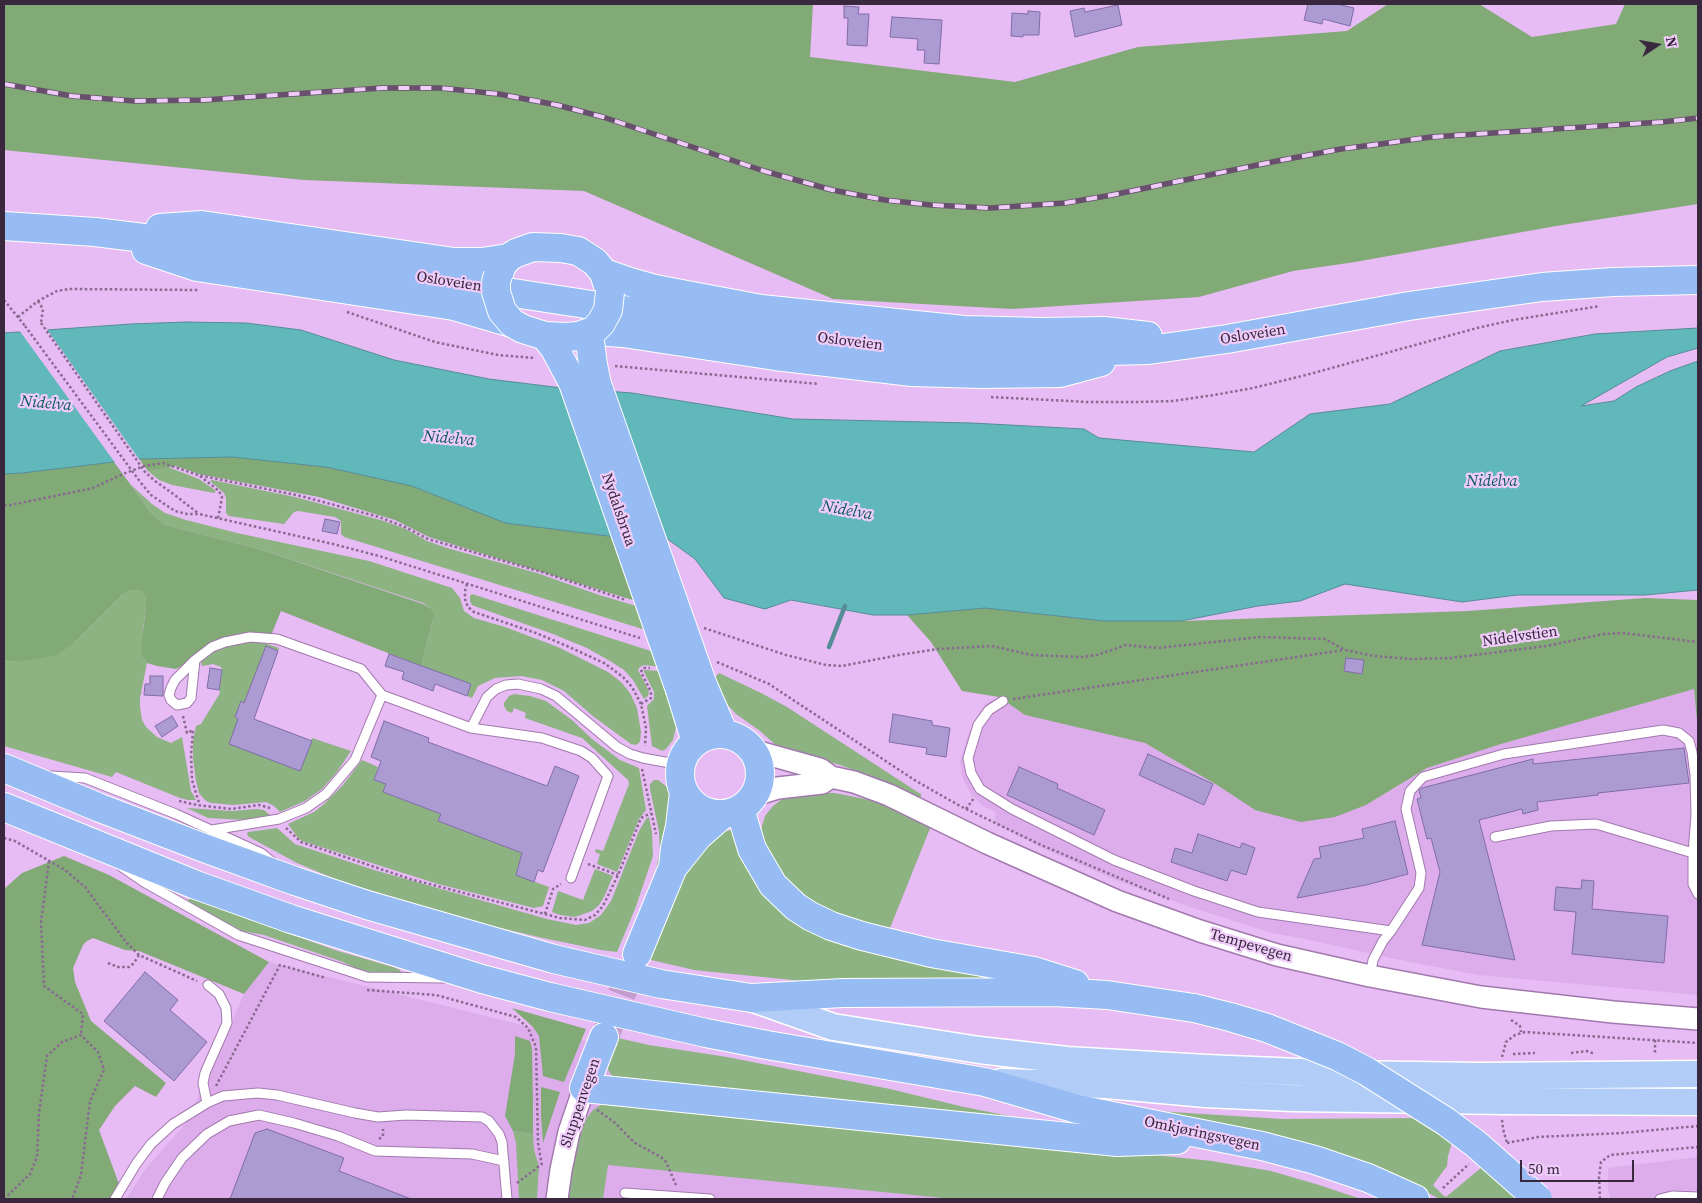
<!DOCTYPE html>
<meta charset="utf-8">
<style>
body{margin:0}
#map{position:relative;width:1702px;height:1203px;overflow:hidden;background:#e7bbf3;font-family:"Source Serif 4",serif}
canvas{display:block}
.frame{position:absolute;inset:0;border:5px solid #38273d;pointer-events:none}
.north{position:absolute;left:1632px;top:20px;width:50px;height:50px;-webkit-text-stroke:4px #efccf9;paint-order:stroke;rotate:78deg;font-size:14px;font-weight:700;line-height:20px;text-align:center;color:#38273d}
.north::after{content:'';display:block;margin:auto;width:18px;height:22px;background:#38273d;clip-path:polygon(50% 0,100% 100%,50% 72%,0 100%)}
.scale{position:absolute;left:1520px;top:1160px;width:114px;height:22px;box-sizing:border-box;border:2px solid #38273d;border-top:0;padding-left:6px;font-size:15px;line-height:18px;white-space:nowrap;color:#38273d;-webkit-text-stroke:4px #efccf9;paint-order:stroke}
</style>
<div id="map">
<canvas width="1702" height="1203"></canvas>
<div class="frame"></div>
<div class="north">N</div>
<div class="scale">50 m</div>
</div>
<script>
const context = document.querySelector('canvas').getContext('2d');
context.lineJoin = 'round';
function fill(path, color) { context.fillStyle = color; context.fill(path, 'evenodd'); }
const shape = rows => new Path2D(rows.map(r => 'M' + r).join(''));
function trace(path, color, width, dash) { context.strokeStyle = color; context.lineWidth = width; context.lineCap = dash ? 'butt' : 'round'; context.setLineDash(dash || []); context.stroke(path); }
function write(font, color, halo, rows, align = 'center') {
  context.font = font + ' "Source Serif 4",serif'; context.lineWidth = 4.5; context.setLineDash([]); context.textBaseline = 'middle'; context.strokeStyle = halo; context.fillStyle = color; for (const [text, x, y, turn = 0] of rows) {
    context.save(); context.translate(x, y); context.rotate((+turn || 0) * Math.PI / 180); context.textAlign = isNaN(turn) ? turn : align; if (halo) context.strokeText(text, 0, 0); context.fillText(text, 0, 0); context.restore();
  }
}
fill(shape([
 [1694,689,1697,721,1698,721,1698,995,1478,975,1390,958,1310,940,1272,933,1193,908,1118,881,1044,849,996,824,995,812,982,805,971,794,963,779,960,762,967,738,975,719,985,704,999,697,1025,715,1145,743,1217,785,1255,810,1366,805,1427,768,1501,744],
 [269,962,959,1134,1123,1150,1273,1173,1357,1199,126,1199,147,1167,187,1122,244,994],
 [1698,1157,1698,1199,1610,1199,1608,1188,1608,1168]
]), '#ddadeb');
fill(shape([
 [168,467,199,479,216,491,214,493,172,485,159,480,148,471],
 [212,480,295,497,384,521,406,529,427,541,447,548,537,573,599,595,640,607,649,631,344,537,341,534,341,521,335,517,298,511,294,512,284,524,229,516,226,513,226,498,224,493,210,481],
 [131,485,152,504,165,513,186,520,237,533,369,561,452,588,460,598,464,611,474,618,505,627,558,647,608,672,621,682,630,693,637,708,641,732,640,742,636,745,631,744,594,717,564,691,542,680,521,676,495,678,478,686,472,698,467,696,471,684,421,666,433,619,430,608,423,603,256,548,165,525,152,514],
 [131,590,141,590,146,596,146,607,143,629,142,657,147,663,140,698,140,707,142,720,146,727,157,737,171,743,182,737,191,791,196,800,188,800,180,798,116,772,112,777,4,746,4,660,18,662,75,642,122,595],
 [472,594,654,652,661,667,644,665,640,667,638,670,649,691,648,696,644,699,633,680,624,670,610,661,587,648,553,634,477,607,472,605,470,601,470,596],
 [258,641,279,648,278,651,266,646,245,703,241,702,235,717,300,770,312,738,351,751,337,772,322,789,305,801,280,812,274,806,266,802,234,805,211,803,206,801,199,793,196,781,193,759,193,740,196,726,201,724,220,693,219,690,222,670,221,667,213,664,202,666,201,661,215,649,245,642],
 [644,670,662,671,677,723,673,740,666,749,662,751,652,746,647,706,654,699,654,692,644,672],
 [719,673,761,693,787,707,919,793,921,794,921,798,868,775,837,764,804,757,778,747,760,731,736,714,724,701,713,680],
 [514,694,530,696,546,701,572,720,592,739,620,760,639,768,646,810,639,819,617,872,597,864,600,854,595,852,596,849,603,851,629,784,628,780,582,738,525,718,526,713,514,708,512,713,507,711,504,706,504,703,509,696],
 [362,760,378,767,374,780,386,784,383,792,441,814,438,821,522,853,516,875,549,887,543,906,534,908,438,884,302,841,298,838,288,824,314,812,324,804,343,785],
 [654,780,658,780,667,787,674,805,671,839,625,953,656,870,660,852,659,832,650,789,650,784],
 [809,793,835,793,865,799,905,812,931,826,888,933,834,916,793,889,768,857,762,838,762,826,765,816,773,806,785,797],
 [187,808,232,811,257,809,264,810,270,815,257,819,247,820,208,818],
 [649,817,652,832,653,856,635,909,617,952,601,950,543,938,483,924,385,895,335,879,297,863,249,837,247,834,248,832,277,828,295,844,374,870,547,919,576,925,589,923,601,915,611,901,639,831,646,819],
 [735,829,780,908,1034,977,922,982,802,981,694,970,647,959,684,866,714,834],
 [595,869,613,876,604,897,599,905,592,911,575,917,560,915,552,912,558,891,583,900],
 [189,898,338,951,393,967,400,970,401,972,370,972,357,969,343,962,264,935,242,931,196,906,188,901],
 [618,1038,649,1045,727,1057,890,1089,964,1107,1049,1124,616,1080,610,1073,607,1067,607,1061],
 [604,1103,1049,1144,1212,1161,1271,1171,1319,1185,1361,1199,954,1199,608,1165,603,1199,568,1199,571,1165,580,1127,593,1110],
 [1140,1110,1282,1119,1419,1118,1452,1142,1448,1156,1447,1166,1433,1185,1444,1196,1446,1197,1482,1167,1519,1199,1440,1199,1406,1182],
 [513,1131,533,1134,534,1150,539,1166,537,1199,519,1199,516,1143]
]), '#8cb381');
fill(shape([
 [4,4,813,4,810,57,1015,82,1138,47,1347,31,1388,4,1479,4,1532,37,1616,24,1625,4,1698,4,1698,204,1556,226,1355,262,1293,271,1199,297,1012,309,833,299,584,191,304,180,4,150],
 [232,457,326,467,412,486,505,523,616,537,639,602,429,537,395,520,319,497,199,474,176,466,148,471,139,459],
 [114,462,152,514,165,525,256,548,423,604,430,608,434,613,433,619,421,666,281,611,272,633,238,636,176,669,157,666,147,663,142,657,141,647,146,607,146,597,141,590,131,590,122,595,75,642,57,655,18,662,4,660,4,474,22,473],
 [1645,598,1698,600,1698,721,1697,721,1694,689,1501,744,1427,768,1366,805,1335,817,1301,822,1255,810,1217,785,1145,743,1025,715,999,697,962,691,931,642,907,615,985,608,1104,621,1181,621,1468,611],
 [64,856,109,875,269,962,244,994,139,951,125,950,93,938,87,941,83,945,73,968,75,982,91,1021,166,1083,156,1097,135,1086,115,1106,99,1130,119,1184,109,1199,4,1199,4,889,22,873],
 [512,1008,586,1029,564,1082,543,1076,539,1036,533,1027],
 [515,1036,530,1041,532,1049,533,1099,533,1134,513,1131,505,1116,515,1054],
 [541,1087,560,1092,543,1143,541,1116]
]), '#82aa77');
const water = shape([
 [186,322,246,323,301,330,394,360,489,379,554,387,632,393,793,419,972,423,1084,429,1099,438,1254,452,1310,414,1390,404,1500,351,1595,334,1698,328,1698,348,1667,357,1581,406,1614,401,1636,387,1670,371,1698,361,1698,590,1645,595,1517,595,1462,602,1345,584,1300,601,1258,606,1181,621,1104,621,985,608,907,615,873,615,791,600,765,609,724,598,695,559,666,538,616,537,505,523,412,486,326,467,232,457,139,459,22,473,4,474,4,333,131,324,186,322]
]);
fill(water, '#61b8bb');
trace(water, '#558c95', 1);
fill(shape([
 [46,328,139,459,141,461,116,464,19,330]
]), '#e7bbf3');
trace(shape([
 [829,647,845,606]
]), '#558c95', 4.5);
const building = shape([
 [1308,4,1337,4,1354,8,1350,26,1323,19,1322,24,1304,20,1308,4],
 [1118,5,1122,25,1075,37,1070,11,1084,8,1085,12,1118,5],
 [844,6,859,7,858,14,869,14,867,46,847,45,848,18,844,18,844,6],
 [1028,11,1040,12,1039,35,1023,35,1023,37,1011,36,1012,13,1028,14,1028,11],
 [892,17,942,20,939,64,924,63,925,50,917,50,918,39,890,37,892,17],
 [325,519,340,522,337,534,322,531,325,519],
 [266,646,278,651,254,719,312,741,300,771,229,744,238,719,235,717,241,701,244,703,266,646],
 [389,654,471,684,467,696,435,684,433,691,402,679,404,672,385,666,389,654],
 [1346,658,1364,660,1362,674,1344,671,1346,658],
 [210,668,222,670,219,690,207,688,210,668],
 [150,676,163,676,163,696,144,695,145,684,150,684,150,676],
 [893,714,932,721,932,725,950,728,946,757,926,754,927,748,889,742,893,714],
 [172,716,178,726,162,737,155,726,172,716],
 [384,721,429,738,428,742,547,786,555,766,579,776,543,872,538,870,534,882,516,875,522,853,438,821,441,814,383,792,386,784,374,780,381,761,371,757,384,721],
 [1684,748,1689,783,1598,793,1598,795,1537,802,1538,810,1523,814,1522,809,1479,820,1515,960,1422,945,1440,872,1431,838,1427,839,1417,799,1421,798,1419,790,1422,788,1533,759,1533,764,1684,748],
 [1148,754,1213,784,1204,805,1139,775,1148,754],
 [1019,767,1058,784,1057,788,1105,810,1094,835,1007,795,1019,767],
 [1395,821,1408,874,1366,885,1297,898,1314,859,1321,858,1319,847,1364,838,1362,829,1395,821],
 [1198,834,1240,848,1242,843,1255,848,1246,875,1231,870,1227,881,1171,862,1175,848,1192,853,1198,834],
 [1582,880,1594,881,1592,909,1668,916,1664,963,1572,954,1576,912,1554,910,1556,887,1581,889,1582,880],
 [145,972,178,1000,170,1010,207,1042,174,1081,104,1021,145,972],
 [267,1129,344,1158,339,1171,411,1199,230,1199,255,1133,267,1129]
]);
fill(building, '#ac9ad3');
trace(building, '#806da7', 1);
trace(shape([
 [606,1034,637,955]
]), '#c49dcf', 28, [28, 14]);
const service = shape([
 [195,660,191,698,187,703,177,705,171,700,169,695,171,688,175,680,195,660,212,647,225,642,250,637,277,639,361,669,382,695,471,728,542,738,581,751,592,758,608,776,571,878],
 [1003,701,989,710,978,725,968,758,971,773,980,789,1012,809,1114,860,1194,891,1258,912,1391,931],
 [471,728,487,697,496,689,506,685,518,684,541,689,556,696,617,747,630,754,643,758,681,765],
 [51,776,85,778,176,814,261,853,272,862],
 [212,830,279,819,306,808,326,794,355,760,382,695],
 [1495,837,1551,826,1596,824,1693,853],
 [122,867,144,882,238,935,367,977,444,978],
 [1370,976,1373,960,1383,941,1391,931,1419,888,1421,873,1406,809,1410,791,1423,777,1504,754,1663,730,1679,733,1689,741,1692,752,1695,775,1696,815,1693,853,1693,884,1698,894],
 [207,1103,203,1083,205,1073,227,1023,226,1008,219,994,208,985],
 [625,1193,710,1199],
 [115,1199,136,1164,151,1144,173,1124,207,1103,223,1096,258,1093,277,1095,355,1113,378,1117,406,1115,482,1117,489,1121,499,1134,502,1142,507,1199],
 [157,1199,165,1183,182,1158,207,1134,229,1121,259,1115,294,1123,338,1136,375,1151,472,1154,504,1161],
 [1660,1199,1672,1196,1698,1197]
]);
const tertiary = shape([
 [752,750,820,769,831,777,854,782,889,795,987,843,1117,901,1200,931,1277,955,1370,976,1481,997,1613,1012,1698,1019],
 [755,795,778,788,822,783,831,777],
 [557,1199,561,1170,569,1132,584,1088]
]);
const primary = shape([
 [751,998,833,1027,979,1050,1067,1060,1206,1068,1346,1074,1480,1076,1698,1074],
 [1001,1082,1107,1085,1205,1094,1293,1098,1504,1101,1698,1102]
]);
const trunk = shape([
 [4,226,95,232,200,245,755,330,884,347,991,354,1149,350,1227,339,1409,306,1542,287,1613,282,1698,280],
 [160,228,202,225,454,262,482,262,508,258],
 [146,250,197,267,454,306,512,323],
 [604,273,630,282,655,289,761,309,964,330,1041,332,1104,331,1148,336],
 [499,274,502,265,508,258,516,253,533,247,561,248,578,251,595,262,604,273,609,289],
 [593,331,623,333,775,356,912,372,981,374,1060,373,1101,362],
 [702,683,724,734],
 [680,690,696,742],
 '680 774a40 40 0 1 1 80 0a40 40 0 1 1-80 0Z',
 [4,768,100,808,204,848,295,881,367,905,554,959,661,984,751,998,843,993,1054,992,1107,995,1194,1008],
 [4,807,196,885,291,919,482,979,550,997,706,1033,767,1045,985,1082,1077,1109,1262,1146,1315,1160,1368,1178,1415,1199],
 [740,809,752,849,773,885,796,907,810,916,831,926,862,936,931,953,1034,971,1075,984],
 [674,866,698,836,722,815],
 [637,954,673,867,675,848,680,826,684,792],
 [604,1037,584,1088,1117,1142,1177,1140]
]);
trace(service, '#a279ae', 11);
trace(tertiary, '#a279ae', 24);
trace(primary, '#fff', 29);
trace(trunk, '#fff', 30);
trace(shape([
 [4,300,25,326],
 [38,301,43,309,41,323],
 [347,312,435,342,498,355,535,358],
 [18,317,38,301,57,291,69,289,198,290],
 [615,366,819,384],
 [991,397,1088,402,1137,402,1173,401,1214,395,1253,388,1306,375,1477,328,1513,320,1600,306],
 [200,476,219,491,222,497,218,519],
 [155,481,172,493,198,513],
 [141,483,151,495,175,511,187,514,199,514,333,544,379,556,640,638],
 [4,505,11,505,93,488,123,474,144,466,163,463,198,475,301,496,379,517,405,527,428,539,542,572,626,600],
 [467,584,465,591,465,599,468,607,474,612,536,633,567,646,604,663,623,677,632,687,641,704,646,728,645,746],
 [704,628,786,655,826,665,842,666,899,655,938,649,992,646,1031,655,1081,657,1097,655,1126,645,1158,648,1260,637,1325,639,1345,650,1374,656,1411,659,1451,658,1546,646,1604,634,1623,633,1698,642],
 [717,662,769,684,916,781,960,806,1039,844,1169,899],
 [1013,699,1344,650],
 [641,704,651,698,651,692,641,672,643,668,650,668],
 [183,716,187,733,193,730,191,755,192,780,200,806],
 [642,769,656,834],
 [179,801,197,805,231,809,259,805,270,808],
 [966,809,974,798],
 [286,828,301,842,410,879,560,918,585,920,595,915,603,906,618,875,641,818,651,813],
 [4,838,15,841,65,870,85,887,127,943,139,955,197,981],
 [49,861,41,922,44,986,83,1014,81,1035],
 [588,864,618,875],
 [545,914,553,889,561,884],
 [108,963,118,967,129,967,134,963,139,955],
 [367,990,436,995,516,1017,528,1028,536,1047,538,1143,542,1166],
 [1511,1020,1520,1026,1521,1032],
 [1655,1040,1655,1054],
 [1571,1053,1587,1051,1595,1054],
 [1513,1054,1535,1053],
 [1502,1057,1506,1042,1515,1035,1525,1032,1698,1043],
 [216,1086,280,965,326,978],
 [597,1110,614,1122,635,1143,661,1157,666,1162,676,1185],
 [1502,1120,1503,1129,1507,1143],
 [379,1139,383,1136,383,1129],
 [1507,1143,1538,1137,1622,1133,1698,1126],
 [517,1183,542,1164],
 [1443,1188,1469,1164],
 [4,1199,30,1174,37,1157,39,1113,47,1056,62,1042,81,1035,98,1052,104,1070,90,1101,81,1175,72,1199],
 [1600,1199,1599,1177,1601,1162,1610,1155,1698,1147]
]), '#886a90', 2.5, [2.5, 2.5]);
trace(service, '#fff', 9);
trace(tertiary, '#fff', 21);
trace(primary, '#b1cdf7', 26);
trace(trunk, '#97bcf4', 28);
const rail = shape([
 [4,84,72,96,134,101,204,100,382,88,440,88,499,94,557,105,603,117,764,171,832,190,885,200,931,205,990,208,1065,203,1112,195,1277,161,1341,149,1388,143,1431,137,1662,122,1698,118]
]);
trace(rail, '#684f6e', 5.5);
trace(rail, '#efccf9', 4, [11]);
const trunkBridge = shape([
 [498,275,496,282,496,292,502,311,512,323,523,329,545,336,567,337,578,336,593,331,601,323,608,310,610,292],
 [589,333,593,365,597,384,702,683],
 [545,336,555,349,573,383,680,690],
 [1194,1008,1230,1017,1267,1028,1337,1056,1366,1071,1445,1121,1476,1144,1538,1199]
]);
trace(trunkBridge, '#fff', 30, []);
trace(shape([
 [41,323,145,472,155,481],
 [25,326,141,483]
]), '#886a90', 2.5, [2.5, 2.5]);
trace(trunkBridge, '#97bcf4', 28);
write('15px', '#38273d', '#efccf9', [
 ["Osloveien",449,282,9],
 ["Osloveien",1253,335,-9],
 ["Osloveien",850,342,7],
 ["Nydalsbrua",618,510,71],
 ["Nidelvstien",1520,637,-8],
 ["Tempevegen",1251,946,16],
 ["Sluppenvegen",581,1103,-71],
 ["Omkjøringsvegen",1202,1134,12]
]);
write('italic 16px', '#0c5a5c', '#efccf9', [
 ["Nidelva",46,404,5],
 ["Nidelva",449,439,5],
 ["Nidelva",1492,482],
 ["Nidelva",847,511,10]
]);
</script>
